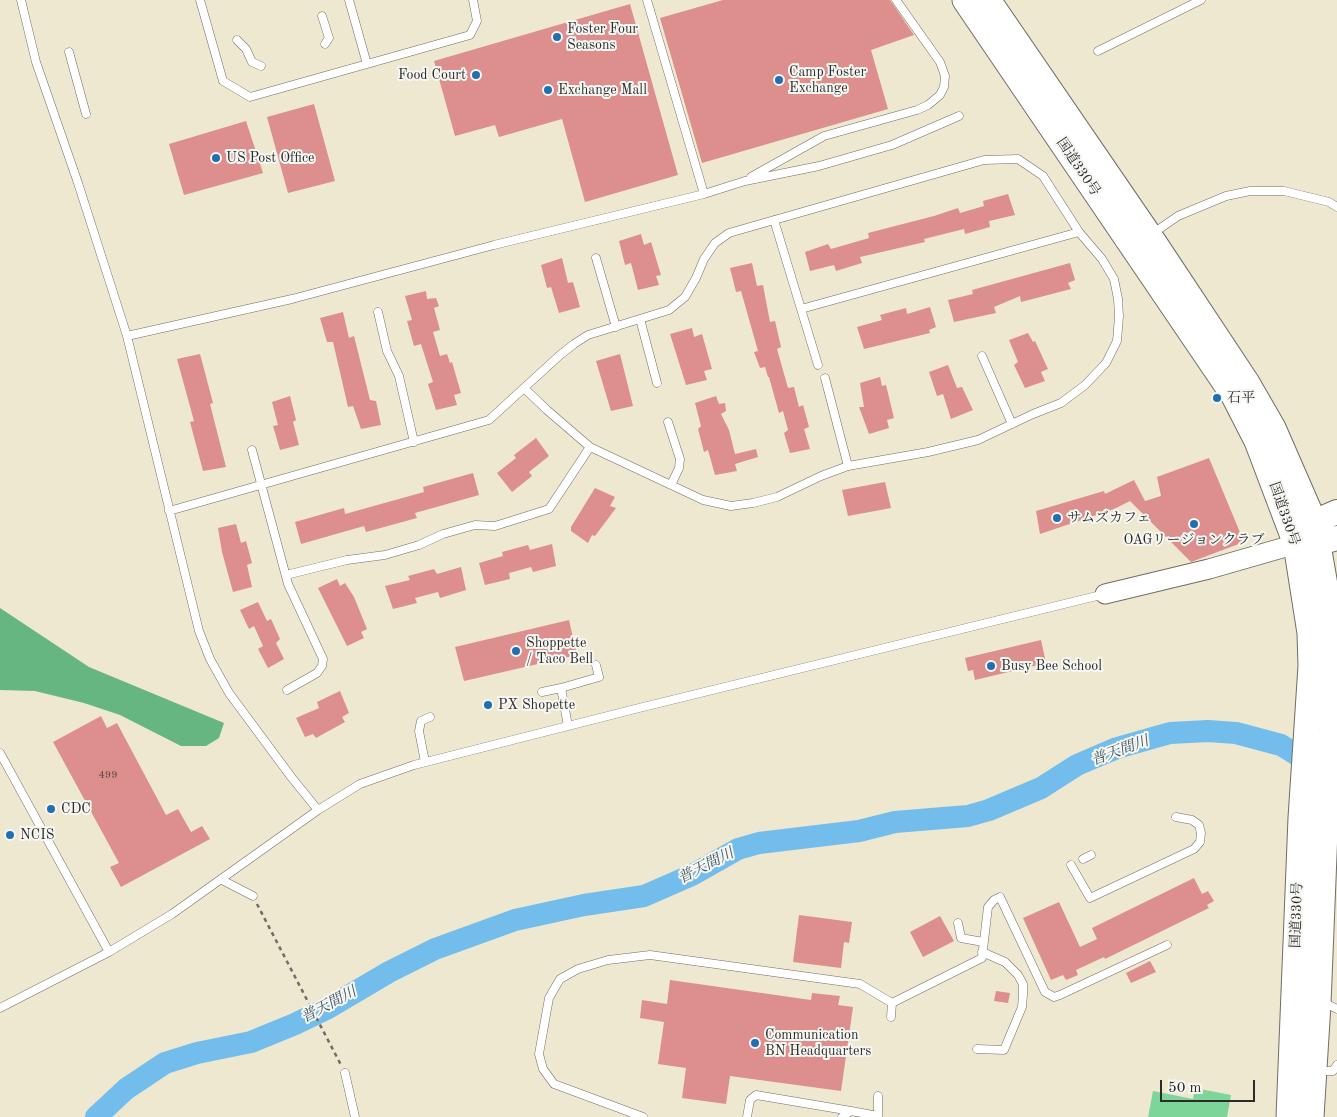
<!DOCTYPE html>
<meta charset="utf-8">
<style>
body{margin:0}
#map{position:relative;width:1337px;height:1117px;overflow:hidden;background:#eee8d1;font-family:"Old Standard TT",serif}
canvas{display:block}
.scale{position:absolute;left:1160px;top:1080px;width:95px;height:22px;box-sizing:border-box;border:2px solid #2b2b2b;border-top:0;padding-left:6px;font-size:15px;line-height:18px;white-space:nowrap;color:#2b2b2b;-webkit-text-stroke:4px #f6f6f2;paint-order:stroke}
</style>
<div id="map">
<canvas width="1337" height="1117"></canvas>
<div class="scale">50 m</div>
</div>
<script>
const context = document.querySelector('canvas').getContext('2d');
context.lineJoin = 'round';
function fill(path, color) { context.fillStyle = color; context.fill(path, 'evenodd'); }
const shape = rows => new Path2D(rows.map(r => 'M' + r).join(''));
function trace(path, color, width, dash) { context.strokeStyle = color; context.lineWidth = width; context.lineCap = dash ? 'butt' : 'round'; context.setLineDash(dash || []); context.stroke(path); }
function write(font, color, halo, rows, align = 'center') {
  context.font = font + ' "Old Standard TT","Noto Serif JP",serif'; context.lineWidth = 4; context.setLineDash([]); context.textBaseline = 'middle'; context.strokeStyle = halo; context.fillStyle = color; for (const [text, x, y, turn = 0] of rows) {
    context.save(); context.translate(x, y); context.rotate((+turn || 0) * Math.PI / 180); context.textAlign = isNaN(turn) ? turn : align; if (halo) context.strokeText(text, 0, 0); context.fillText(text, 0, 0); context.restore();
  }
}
fill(shape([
 [1195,1088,1231,1095,1227,1117,1148,1117,1153,1091,1193,1099]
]), '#7dd59a');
fill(shape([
 [0,608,89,667,224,723,219,738,206,746,181,746,120,715,84,703,35,691,0,690]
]), '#66b682');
trace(shape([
 [96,1117,126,1089,165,1063,197,1053,251,1042,295,1024,328,1008,389,972,435,949,515,920,584,905,644,896,692,875,738,849,759,843,859,831,895,822,968,816,989,810,1041,788,1077,765,1098,756,1117,748,1170,733,1208,731,1236,733,1281,745,1318,768]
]), '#72bdeb', 22);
fill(shape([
 [723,0,890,0,914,35,871,50,888,109,702,163,660,18],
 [630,4,678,175,585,202,562,119,499,137,495,125,455,136,434,61],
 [314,104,335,181,288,193,267,117],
 [246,121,263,173,184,195,169,144],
 [1008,194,1015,215,989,221,990,227,965,234,964,229,924,239,925,242,860,257,862,263,836,271,834,265,810,271,805,252,828,244,831,249,869,238,868,233,934,216,958,208,960,213,984,206,983,201],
 [641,234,644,245,651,242,661,275,656,276,659,285,638,290,631,263,625,265,619,241],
 [562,258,568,283,573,282,580,307,559,313,551,287,547,288,541,265],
 [752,263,757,286,763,285,770,322,775,321,781,347,777,349,788,388,794,387,799,407,803,405,809,427,804,429,810,449,790,453,784,433,788,430,783,411,779,413,769,377,768,377,765,367,760,368,754,352,758,351,741,291,736,292,730,268],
 [1070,263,1075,280,1068,283,1071,289,1021,302,1020,296,994,307,996,313,954,322,948,300,973,294,972,290],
 [426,291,427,299,436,298,439,306,434,308,440,330,433,332,440,356,447,354,450,363,452,362,461,393,454,395,457,405,436,410,428,384,433,382,421,344,414,346,407,321,412,320,405,296],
 [930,307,936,327,929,330,930,333,864,349,857,327,882,320,880,315,906,308,907,314],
 [343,312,349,338,354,336,370,400,376,401,381,425,361,429,353,406,348,407,333,342,327,342,320,318],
 [692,328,694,337,702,334,712,369,704,371,707,380,686,385,670,334],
 [1028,333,1033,342,1035,341,1048,369,1041,372,1045,381,1025,388,1014,365,1018,362,1009,340],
 [200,354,213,403,210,404,226,467,203,471,190,422,194,421,177,359],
 [620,354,633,406,611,411,596,361],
 [948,365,957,388,962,387,973,410,951,419,943,394,937,396,929,372],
 [880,377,882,386,886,385,894,418,887,420,889,428,869,434,859,407,864,407,860,383],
 [290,396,296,420,293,422,299,445,280,450,273,426,278,425,272,402],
 [716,396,719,404,725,403,726,411,721,414,729,430,735,454,756,449,758,457,735,464,737,471,715,475,708,450,704,452,698,429,701,426,695,403],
 [536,438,549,456,529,472,532,476,512,492,497,473,516,458,514,455],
 [1209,458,1244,542,1191,562,1130,501,1114,509,1040,534,1036,511,1104,491,1105,494,1134,480,1145,501,1161,496,1157,477],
 [473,473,479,495,415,513,417,518,366,532,364,526,301,544,295,522,344,508,345,514,424,492,423,487],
 [885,482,891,508,848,516,842,490],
 [595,488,615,497,610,506,616,508,595,536,592,535,588,543,571,531,571,527],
 [236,524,241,543,246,541,252,563,247,565,252,587,233,592,222,552,218,528],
 [552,544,556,566,533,572,531,567,509,573,510,579,485,585,479,563,503,556,502,552,528,545,530,550],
 [461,567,466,590,440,598,438,592,415,598,417,603,393,609,385,586,410,580,408,576,434,569,437,574],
 [337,579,340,586,345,583,354,597,367,629,361,632,364,638,347,646,318,588],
 [258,602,267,621,271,619,280,639,276,643,284,659,268,668,258,649,263,646,254,626,249,629,240,610],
 [569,620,577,655,464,681,455,647],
 [1041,640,1046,663,975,680,973,670,968,671,965,658],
 [340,691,349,713,342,717,345,722,316,738,313,734,305,737,296,718,319,708,317,702],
 [101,716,107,728,117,723,166,815,178,809,191,832,202,826,210,839,121,887,110,867,119,863,53,742],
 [1194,878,1202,894,1208,891,1214,901,1207,905,1209,908,1105,959,1104,957,1076,970,1078,975,1066,980,1063,975,1051,980,1023,918,1059,902,1080,947,1097,939,1092,928],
 [799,915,852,922,849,943,844,942,841,968,793,962],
 [940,916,954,941,923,957,910,932],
 [1150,961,1156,972,1131,983,1126,973],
 [670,980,811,1000,812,993,840,996,838,1005,853,1007,841,1091,730,1076,726,1104,682,1098,686,1068,658,1064,664,1022,640,1018,642,1000,667,1004],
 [996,991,1010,993,1008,1003,994,1001]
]), '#dc8f8c');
const service = shape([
 [21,0,36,62,78,183,127,336,199,631,210,659,229,693,292,778,318,810],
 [200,0,223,81,250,97,470,35,477,21,473,0],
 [349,0,367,64],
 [647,0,704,194],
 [322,16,329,38,325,44],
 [237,40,246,49,252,62,261,66],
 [1098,51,1201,0],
 [69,52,86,114],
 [751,177,824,136,917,110,928,105,940,95,944,87,945,76,940,62,896,0],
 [774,220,818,365],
 [1152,234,1178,216,1226,196,1250,191,1284,191,1329,202,1337,207],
 [596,258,616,327],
 [801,309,1079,232],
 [378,312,387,351,399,376,414,442],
 [640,319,657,383],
 [127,336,292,299,494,245,704,194,745,181,819,166,892,145,959,116],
 [982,356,1012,424],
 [825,378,848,466],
 [668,422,680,459,679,468,671,485],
 [252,450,288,584,323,659,322,666,317,673,287,690],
 [169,511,489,420,560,355,574,344,588,335,669,310,685,297,696,278,704,259,715,243,729,233,984,160,1018,159,1043,176,1079,232,1102,259,1114,279,1118,299,1119,316,1117,341,1106,363,1085,385,1061,403,1033,414,978,440,928,452,848,466,821,476,777,497,753,503,731,506,703,500,590,447,547,410,524,388],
 [286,575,347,560,385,555,419,545,443,534,475,525,495,526,549,509,590,447],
 [561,688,599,677,596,665],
 [542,692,561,688,568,726],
 [0,753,109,952],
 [425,762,419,731,421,721,430,717],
 [1083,859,1091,855],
 [1071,865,1090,898,1194,849,1200,842,1201,833,1199,825,1192,820,1176,817],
 [222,880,253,896],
 [958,923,961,938,983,942],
 [892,1003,982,958,988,907,994,900,1000,897,1045,992,1054,997,1060,995,1167,945],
 [1320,1004,1329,1005,1337,1009],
 [0,1008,109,952,172,914,318,810,360,784,414,765,643,707,1105,594],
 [977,1049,1004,1050,1022,1007,1023,995,1023,984,1018,975,1005,962,982,952],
 [1317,1071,1333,1071,1337,1065],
 [345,1073,355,1117],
 [643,1117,554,1084,543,1069,539,1054,549,998,560,979,578,969,608,960,650,955,860,984,892,1003,891,1017],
 [747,1117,750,1100,756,1095,851,1111],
 [842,1117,851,1111,878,1116,878,1096]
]);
const tertiary = shape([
 [1105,594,1209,569,1296,544]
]);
const primary = shape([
 [1301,538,1314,522,1337,512],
 [1298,544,1319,543,1337,538]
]);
const trunk = shape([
 [965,0,1234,396,1257,441,1296,544,1310,633,1311,666,1301,818,1289,1117],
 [988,0,1149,235,1247,383,1273,428,1314,522,1331,620,1333,652,1332,728,1325,830,1318,1004,1311,1117]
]);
trace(service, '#6f6d65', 9);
trace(tertiary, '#6f6d65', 21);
trace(primary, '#6f6d65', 26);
trace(trunk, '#6f6d65', 27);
trace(shape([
 [257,904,341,1065]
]), '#6f6d65', 2.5, [4, 4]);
trace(service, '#fff', 8);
trace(tertiary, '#fff', 19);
trace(primary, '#fff', 24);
trace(trunk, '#fff', 25);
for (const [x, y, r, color] of [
 [557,37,5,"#1f6fb2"],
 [476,75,5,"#1f6fb2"],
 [779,80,5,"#1f6fb2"],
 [548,90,5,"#1f6fb2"],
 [216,158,5,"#1f6fb2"],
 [1217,398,5,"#1f6fb2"],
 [1057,518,5,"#1f6fb2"],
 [1194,524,5,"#1f6fb2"],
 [516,651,5,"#1f6fb2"],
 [991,666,5,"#1f6fb2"],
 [488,705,5,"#1f6fb2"],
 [51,809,5,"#1f6fb2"],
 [10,835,5,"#1f6fb2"],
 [755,1043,5,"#1f6fb2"]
]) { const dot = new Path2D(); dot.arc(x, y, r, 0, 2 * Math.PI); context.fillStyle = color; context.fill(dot); trace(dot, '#f6f6f2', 2); }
write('11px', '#574443', null, [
 ["499",108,775]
]);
write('14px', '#2b2b2b', '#f6f6f2', [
 ["Foster Four",567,29],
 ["Seasons",567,45],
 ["Camp Foster",789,72],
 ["Exchange",789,88],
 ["Food Court",466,75,"right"],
 ["Exchange Mall",558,90],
 ["US Post Office",226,158],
 ["石平",1227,398],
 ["サムズカフェ",1067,518],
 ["OAGリージョンクラブ",1194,540,"center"],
 ["Shoppette",526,643],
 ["/ Taco Bell",526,659],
 ["Busy Bee School",1001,666],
 ["PX Shopette",498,705],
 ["CDC",61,809],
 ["NCIS",20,835],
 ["Communication",765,1035],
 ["BN Headquarters",765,1051]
], 'left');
write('14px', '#2b2b2b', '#f6f6f2', [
 ["国道330号",1078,167,56],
 ["国道330号",1284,514,71],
 ["国道330号",1297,915,-88]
]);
write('italic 15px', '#405765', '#f6f6f2', [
 ["普天間川",1120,751,-20],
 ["普天間川",706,866,-27],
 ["普天間川",329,1005,-28]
]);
</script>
